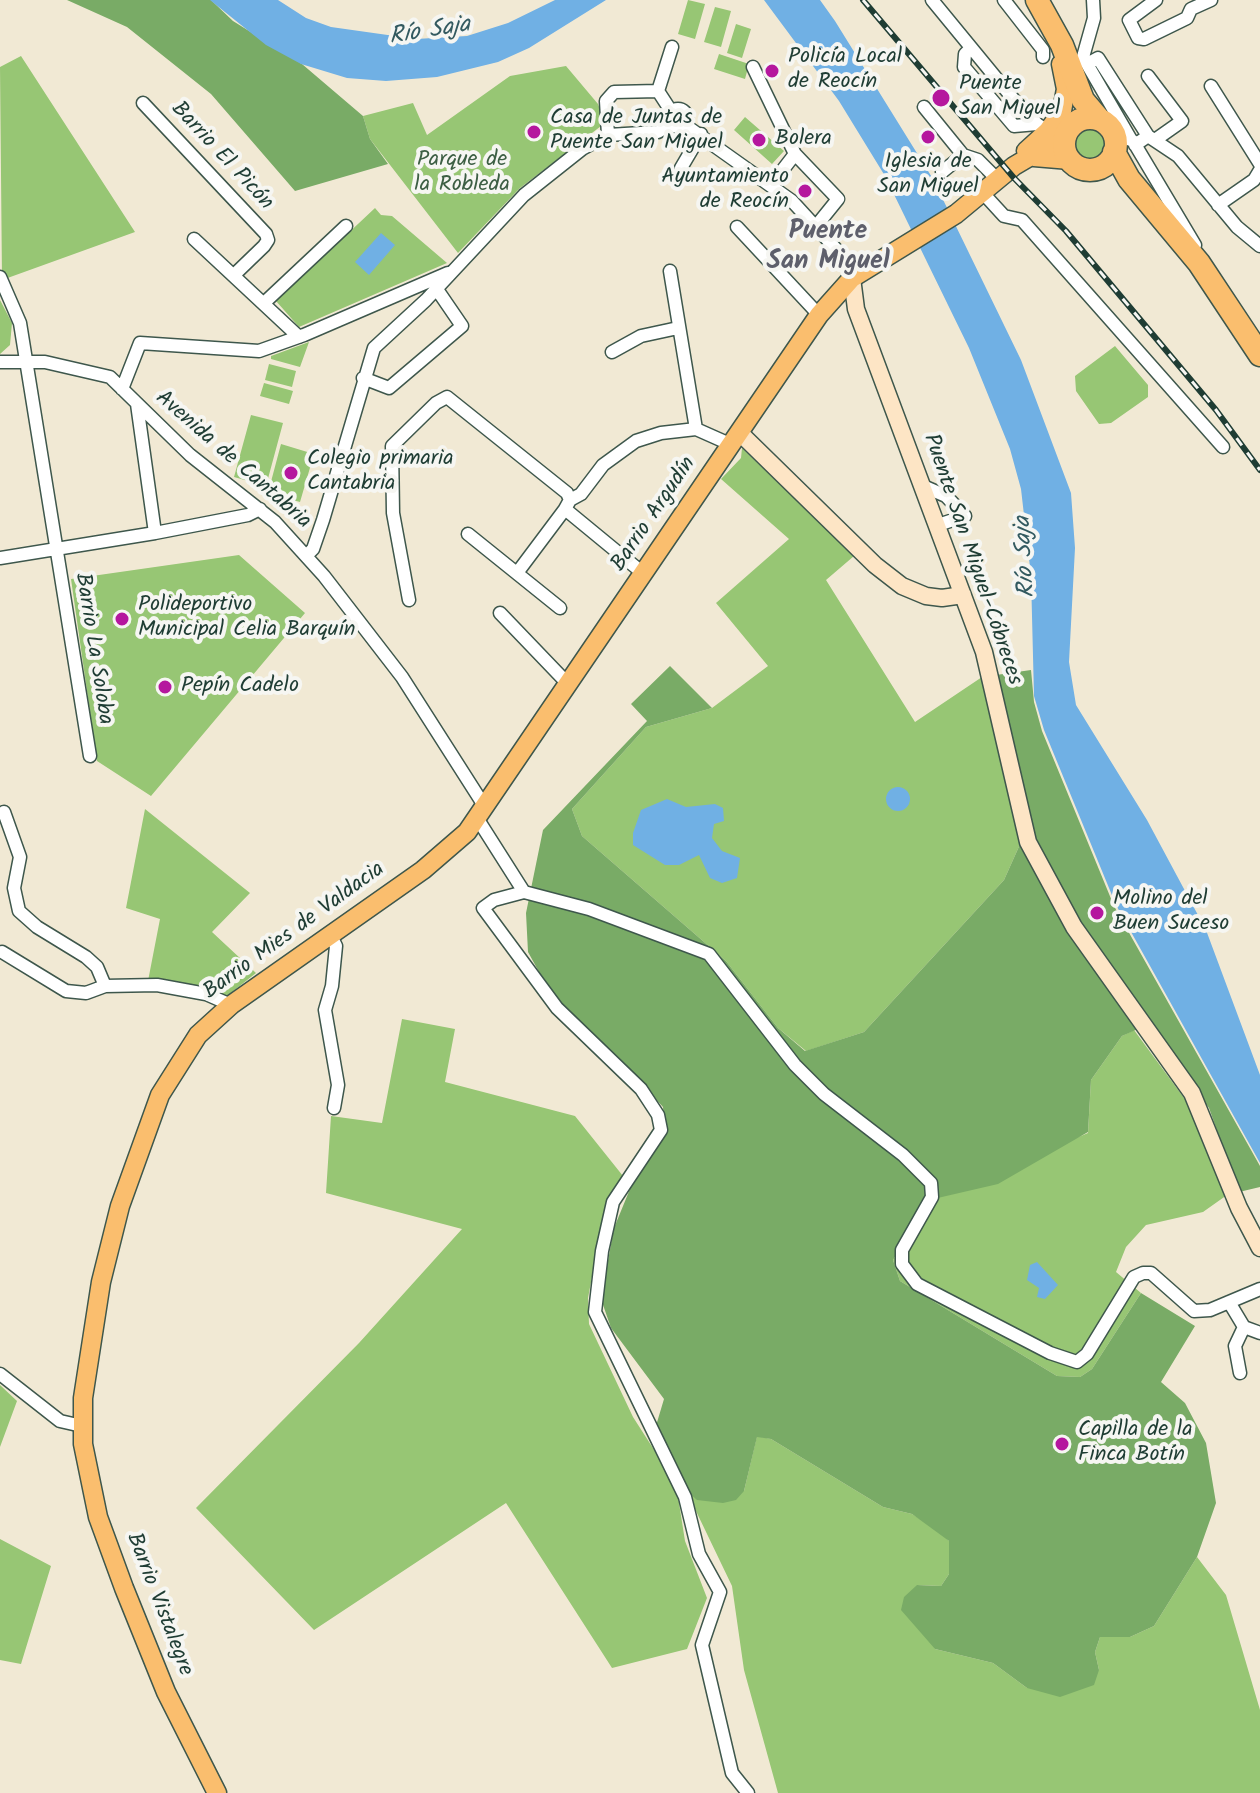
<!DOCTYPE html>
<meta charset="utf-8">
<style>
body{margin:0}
canvas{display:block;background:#f1e9d4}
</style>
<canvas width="1260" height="1793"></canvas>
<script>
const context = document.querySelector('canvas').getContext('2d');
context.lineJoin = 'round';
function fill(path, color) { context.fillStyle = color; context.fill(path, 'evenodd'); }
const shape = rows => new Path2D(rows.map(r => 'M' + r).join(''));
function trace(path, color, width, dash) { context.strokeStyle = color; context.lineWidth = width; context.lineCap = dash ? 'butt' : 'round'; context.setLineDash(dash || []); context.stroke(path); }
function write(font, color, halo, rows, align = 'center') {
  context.font = font + ' Kalam,sans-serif'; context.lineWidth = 8; context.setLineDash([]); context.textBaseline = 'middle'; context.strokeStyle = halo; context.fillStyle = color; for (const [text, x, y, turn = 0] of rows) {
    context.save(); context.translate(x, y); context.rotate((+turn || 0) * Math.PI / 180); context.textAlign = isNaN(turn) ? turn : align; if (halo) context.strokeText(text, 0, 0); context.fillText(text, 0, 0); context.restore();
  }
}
fill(shape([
 [688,0,705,4,695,39,678,34],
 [715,7,731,11,721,47,704,42],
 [736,24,751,29,742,58,727,53],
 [719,54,749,64,745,79,714,69],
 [21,56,135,232,2,280,0,67],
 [566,66,598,104,605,123,520,188,458,253,370,139,363,116,413,103,427,135,510,76],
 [745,117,784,151,772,164,734,130],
 '1072 144a17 17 0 1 1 34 0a17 17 0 1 1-34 0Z',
 [375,208,381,215,392,216,447,263,299,327,276,301],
 [0,300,12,323,10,345,0,354],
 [309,342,300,367,271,359,271,356],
 [1115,346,1148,385,1148,397,1111,423,1099,424,1076,391,1075,376],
 [269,364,296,371,292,387,265,380],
 [264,383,293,391,289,404,260,396],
 [251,415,283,423,266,486,234,477],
 [281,444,314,454,300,502,268,493],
 [742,448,854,556,826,580,915,722,982,677,1021,842,1004,880,864,1032,806,1051,778,1028,726,961,582,836,572,809,646,727,712,708,768,666,716,603,789,539,721,479,741,458],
 [239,555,305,613,151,796,97,761,71,579],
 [145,809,250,893,212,932,256,973,227,996,148,981,160,919,126,908],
 [402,1019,455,1029,445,1082,575,1116,623,1176,606,1202,588,1298,589,1324,633,1417,676,1484,685,1541,707,1598,687,1649,612,1668,506,1503,314,1630,196,1508,359,1343,462,1229,326,1193,331,1116,382,1123],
 [1134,1030,1187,1102,1227,1195,1203,1212,1146,1225,1126,1247,1116,1272,1141,1293,1092,1369,1080,1377,1057,1376,900,1281,893,1260,929,1200,1088,1133,1091,1080,1122,1036],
 [0,1385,17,1401,0,1447],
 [757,1436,771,1439,883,1507,912,1514,939,1531,949,1541,949,1574,941,1586,917,1585,935,1649,993,1663,1027,1688,1099,1670,1095,1652,1100,1637,1130,1637,1154,1626,1197,1557,1226,1595,1260,1710,1260,1793,778,1793,744,1670,732,1586,683,1484,744,1491],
 [0,1539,51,1566,21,1664,0,1660]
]), '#97c674');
fill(shape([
 [67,0,211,0,233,21,302,64,363,116,370,139,388,164,295,191,211,94,127,27],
 [670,666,712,708,646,727,572,809,582,836,726,961,778,1028,805,1051,864,1032,1004,880,1021,842,982,677,1031,670,1034,702,1042,731,1114,906,1260,1166,1260,1187,1239,1192,1209,1108,1149,1024,1122,1036,1091,1080,1088,1132,998,1184,929,1200,893,1260,900,1281,1057,1376,1080,1377,1092,1369,1141,1293,1195,1326,1161,1382,1185,1403,1206,1443,1216,1503,1197,1557,1154,1626,1130,1637,1100,1637,1095,1652,1099,1670,1094,1685,1060,1697,1027,1688,993,1663,935,1649,901,1610,904,1597,917,1585,941,1586,949,1574,949,1541,912,1514,883,1507,771,1439,757,1437,744,1491,736,1500,723,1503,697,1500,688,1492,655,1429,664,1399,611,1328,601,1299,614,1228,639,1167,665,1133,663,1107,638,1080,587,1036,549,990,528,952,526,913,543,830,647,721,631,704]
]), '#79ab66');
fill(shape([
 [210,0,278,0,306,18,331,27,416,39,467,36,508,23,555,0,606,0,529,48,498,62,437,77,386,81,347,78,301,64,266,45],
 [764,0,820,0,835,21,933,179,1021,360,1071,493,1075,548,1069,662,1076,705,1147,820,1206,930,1260,1075,1260,1163,1116,905,1044,730,1034,696,1031,576,1021,489,1010,449,969,348,885,176,839,101],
 [381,233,395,245,369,275,355,262],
 '886 799a12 12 0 1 1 24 0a12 12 0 1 1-24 0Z',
 [667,799,686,807,715,804,723,808,724,821,714,824,712,838,722,851,740,858,737,878,722,883,710,878,699,855,679,865,665,865,633,845,633,833,641,810],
 [1037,1262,1058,1285,1045,1299,1037,1297,1039,1288,1027,1280,1030,1265]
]), '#70b0e4');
const street = shape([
 [932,0,1015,101,1037,124,1052,134],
 [1004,0,1043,50,1043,57],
 [1093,0,1094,18,1083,57,1130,138],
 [1156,0,1129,20,1138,38,1144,39,1187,18,1191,9,1211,0],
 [971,48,965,54,964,67,1014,126,1037,124],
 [1087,64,1098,58,1148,136],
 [753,67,795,154,838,199,817,225],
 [1148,76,1182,121,1155,140],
 [1211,86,1260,164],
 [658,91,672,47],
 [143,103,266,234,268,240,264,246,235,274],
 [924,107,963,155],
 '669 118a9 9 0 1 1 18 0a9 9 0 1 1-18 0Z',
 [685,125,792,201,858,273],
 [1113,132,1133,141,1195,245],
 [608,135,606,101,614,92,658,91,671,111],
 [1135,145,1148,136,1178,156,1237,227,1260,246],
 [681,168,701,134],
 [942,172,963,155,978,160,998,180],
 [771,185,795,154],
 [982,192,1004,216,1022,220,1223,447],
 [1218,205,1254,180,1260,170],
 [737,227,819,315],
 [194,239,299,337],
 [670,271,696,429],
 [0,277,20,323,90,756],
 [264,303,346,226],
 [612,352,641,336,678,328],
 [0,362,45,362,110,377,190,455,275,522,324,576,402,677,485,807],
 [363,378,389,388,462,326,436,288],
 [122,389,140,343,259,351,304,335,448,273],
 [137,404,155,533],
 [923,486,946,496,965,516,938,525],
 [570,500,581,494,603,465,636,441,661,433,696,429,732,445],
 [468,534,560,608],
 [306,556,313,549,323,520,374,348,426,300,524,195,582,149,608,135,658,132,671,124],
 [0,558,155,533,248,515,260,509],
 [517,573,565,509],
 [409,600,393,513,392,446,436,403,447,397,567,493,570,500,565,509,644,574],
 [500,613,569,685],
 [4,812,20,857,14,888,19,911,37,927,86,957,97,967,105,986],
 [477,818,524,892,589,909,709,954,795,1065,824,1094,903,1155,931,1183,932,1197,902,1250,902,1264,917,1284,1050,1353,1077,1362,1087,1354,1134,1277,1143,1273,1151,1273,1194,1311,1210,1310,1260,1289],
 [524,892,494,900,483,908,557,1008,641,1089,658,1115,661,1130,613,1202,602,1251,595,1312,685,1497,699,1554,720,1592,702,1645,732,1773,748,1793],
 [330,934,336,946,332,986,325,1010,338,1085,334,1108],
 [2,952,66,991,86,993,105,986,157,985,206,994,231,1005],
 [1229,1302,1244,1327,1260,1333],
 [1240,1373,1235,1346,1244,1327],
 [0,1374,60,1421,82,1426]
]);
const secondary = shape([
 [852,278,856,309,984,652,1028,842,1074,927,1192,1093,1239,1208,1260,1248],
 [740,433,875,565,902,586,926,596,942,598,963,595]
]);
const primary = shape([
 [1026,151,1048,131,1062,111,1066,89,1061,64],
 [1034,157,1070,160],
 [217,1793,166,1692,124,1588,98,1517,83,1444,83,1398,101,1282,120,1206,160,1095,198,1035,231,1005,423,870,467,832,819,315,852,278,956,214,1014,166,1065,136]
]);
const highway = shape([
 [1037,0,1062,45,1083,100,1100,120],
 '1064 144a26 26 0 1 1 52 0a26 26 0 1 1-52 0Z',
 [1114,152,1129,179,1199,263,1260,355]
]);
trace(street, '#3e574c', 15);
trace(secondary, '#3e574c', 19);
trace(primary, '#3e574c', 21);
trace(highway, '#3e574c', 25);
trace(street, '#fff', 12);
trace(secondary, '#fde5c5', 16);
trace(primary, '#fabe6e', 18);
trace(highway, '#fabe6e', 22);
const rail = shape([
 [863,0,1014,178,1066,231,1216,410,1260,470]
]);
trace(rail, '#1f3d34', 6);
trace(rail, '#f6f6f2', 3, [9]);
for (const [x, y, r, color] of [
 [772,71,8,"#b5179e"],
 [941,98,10,"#b5179e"],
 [534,132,8,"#b5179e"],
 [928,137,8,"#b5179e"],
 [759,140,8,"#b5179e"],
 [805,191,8,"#b5179e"],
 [291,473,8,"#b5179e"],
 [122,619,8,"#b5179e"],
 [165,687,8,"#b5179e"],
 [1097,913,8,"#b5179e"],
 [1062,1444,8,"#b5179e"]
]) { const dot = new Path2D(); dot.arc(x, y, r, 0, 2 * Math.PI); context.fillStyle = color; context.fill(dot); trace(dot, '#f6f6f2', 3); }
write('22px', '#1f3d34', '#f6f6f2', [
 ["Policía Local",788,58],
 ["de Reocín",788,83],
 ["Puente",959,85],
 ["San Miguel",959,110],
 ["Casa de Juntas de",550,119],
 ["Puente San Miguel",550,144],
 ["Bolera",775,140],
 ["Iglesia de",928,163,"center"],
 ["San Miguel",928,188,"center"],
 ["Ayuntamiento",789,178,"right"],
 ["de Reocín",789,203,"right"],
 ["Colegio primaria",307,460],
 ["Cantabria",307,485],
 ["Polideportivo",138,606],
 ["Municipal Celia Barquín",138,631],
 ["Pepín Cadelo",181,687],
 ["Molino del",1113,900],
 ["Buen Suceso",1113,925],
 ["Capilla de la",1078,1431],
 ["Finca Botín",1078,1456]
], 'left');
write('22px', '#1f3d34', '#f6f6f2', [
 ["Barrio El Picón",221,157,47],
 ["Avenida de Cantabria",232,461,41],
 ["Barrio Argudín",655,515,-56],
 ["Puente San Miguel-Cóbreces",971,560,71],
 ["Barrio La Soloba",92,649,81],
 ["Barrio Mies de Valdacia",295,932,-36],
 ["Barrio Vistalegre",158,1605,69]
]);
write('22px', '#3d5f44', '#f6f6f2', [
 ["Parque de",462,161],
 ["la Robleda",462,186]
]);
write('italic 24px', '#335a60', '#f6f6f2', [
 ["Río Saja",430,33,-9],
 ["Río Saja",1027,557,-93]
]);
write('bold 26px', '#5e5f6b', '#f6f6f2', [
 ["Puente",828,234],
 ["San Miguel",828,264]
]);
</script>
